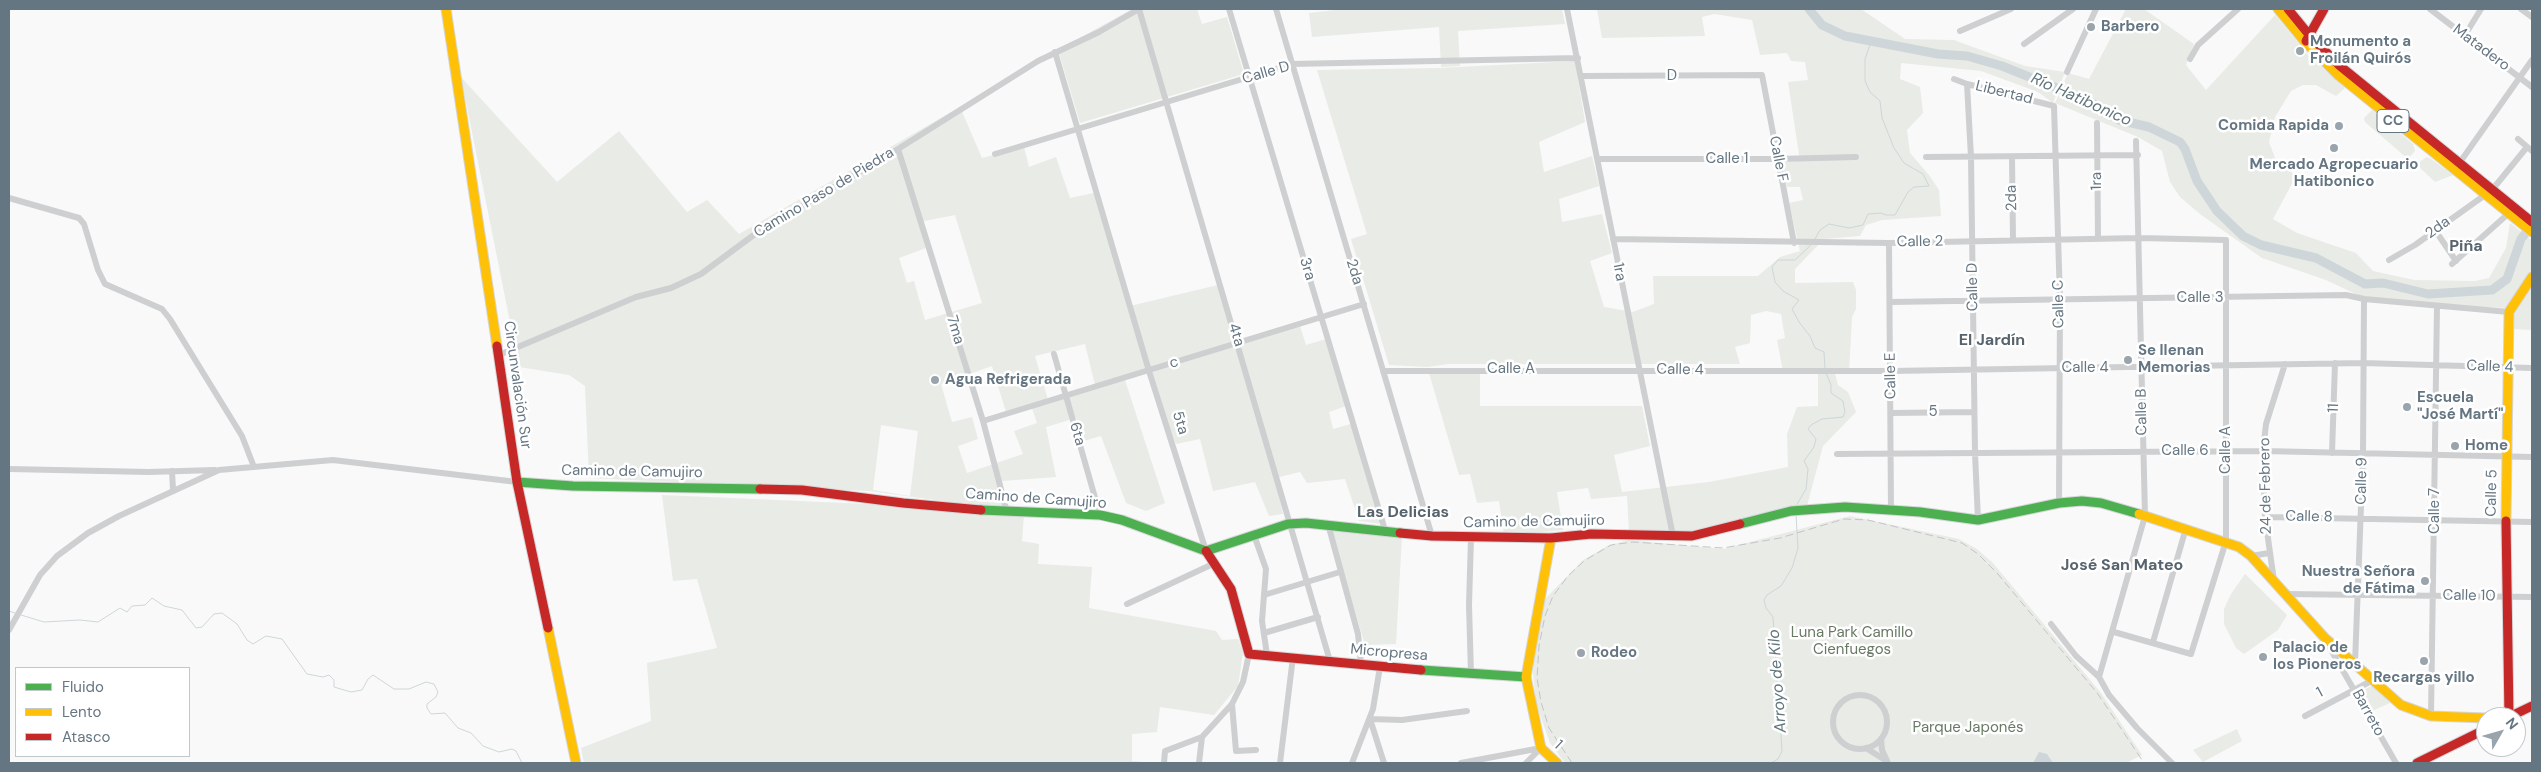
<!DOCTYPE html>
<meta charset="utf-8">
<style>
body{margin:0}
#map{position:relative;width:2541px;height:772px;overflow:hidden;background:#f9f9f9;font-family:"DM Sans",sans-serif}
canvas{display:block}
.frame{position:absolute;inset:0;border:10px solid #657683;pointer-events:none}
.legend{position:absolute;left:15px;top:667px;width:175px;height:90px;box-sizing:border-box;background:#fff;border:1px solid #c1c8cd;margin:0;padding:6px 9px;list-style:none;font-size:15px;color:#657683}
.legend li{display:flex;align-items:center;gap:10px;height:25px}
.legend b{width:25px;border:1px solid #c1c8cd}
.north{position:absolute;left:2476px;top:707px;width:50px;height:50px;box-sizing:border-box;background:#fff;border:1px solid #c1c8cd;border-radius:50%;rotate:52deg;font-size:14px;font-weight:700;line-height:20px;text-align:center;color:#657683}
.north::after{content:'';display:block;margin:auto;width:18px;height:22px;background:#99a4ac;clip-path:polygon(50% 0,100% 100%,50% 72%,0 100%)}
</style>
<div id="map">
<canvas width="2541" height="772"></canvas>
<div class="frame"></div>
<ul class="legend">
<li><b style="height:6px;background:#4caf50"></b>Fluido</li>
<li><b style="height:6px;background:#ffc107"></b>Lento</li>
<li><b style="height:6px;background:#c62828"></b>Atasco</li>
</ul>
<div class="north">N</div>
</div>
<script>
const context = document.querySelector('canvas').getContext('2d');
context.lineJoin = 'round';
function fill(path, color) { context.fillStyle = color; context.fill(path, 'evenodd'); }
const shape = rows => new Path2D(rows.map(r => 'M' + r).join(''));
function trace(path, color, width, dash) { context.strokeStyle = color; context.lineWidth = width; context.lineCap = dash ? 'butt' : 'round'; context.setLineDash(dash || []); context.stroke(path); }
function write(font, color, halo, rows, align = 'center') {
  context.font = font + ' "DM Sans",sans-serif'; context.lineWidth = 5; context.setLineDash([]); context.textBaseline = 'middle'; context.strokeStyle = halo; context.fillStyle = color; for (const [text, x, y, turn = 0] of rows) {
    context.save(); context.translate(x, y); context.rotate((+turn || 0) * Math.PI / 180); context.textAlign = isNaN(turn) ? turn : align; if (halo) context.strokeText(text, 0, 0); context.fillText(text, 0, 0); context.restore();
  }
}
fill(shape([
 [1132,9,1197,9,1202,24,1227,17,1244,74,1080,123,1058,50],
 [1344,9,1562,9,1565,24,1458,31,1460,66,1441,67,1439,27,1312,37,1309,13],
 [1597,9,1861,9,1905,39,1954,40,2025,66,2065,72,2053,103,2038,92,1981,71,1901,63,1900,79,1920,87,1923,113,1907,130,1910,153,1929,175,1939,190,1941,216,1882,220,1866,225,1860,236,1824,239,1795,269,1795,283,1853,282,1856,290,1856,309,1852,317,1849,371,1835,374,1838,385,1848,392,1856,412,1823,446,1807,506,1679,533,1629,531,1627,496,1591,499,1588,488,1557,492,1563,530,1504,535,1499,501,1477,503,1470,474,1459,475,1429,373,1480,374,1480,406,1642,406,1650,446,1614,455,1622,492,1709,482,1788,467,1787,434,1797,407,1818,406,1818,374,1783,371,1777,340,1785,338,1781,314,1766,311,1751,315,1750,343,1735,347,1740,364,1449,364,1427,367,1389,365,1351,239,1367,234,1317,70,1440,68,1575,61,1585,122,1539,142,1544,172,1592,156,1599,186,1559,199,1562,222,1602,214,1612,253,1590,261,1604,307,1633,312,1654,304,1653,276,1758,276,1780,257,1800,251,1789,203,1803,200,1800,187,1787,187,1781,162,1800,161,1788,82,1808,80,1805,62,1791,61,1787,53,1760,55,1752,20,1714,14,1702,17,1705,36,1602,38],
 [2126,9,2144,9,2194,44,2186,65,2206,90,2275,15,2309,56,2345,88,2336,96,2316,85,2303,85,2291,91,2275,117,2269,142,2275,158,2296,176,2273,219,2297,233,2356,253,2373,271,2414,280,2475,281,2489,278,2506,248,2510,223,2532,240,2532,269,2508,308,2438,305,2360,296,2326,280,2262,258,2200,214,2180,197,2170,182,2162,151,2138,137,2055,103,2068,73,2089,79],
 [461,77,557,182,619,131,687,212,707,200,739,234,960,107,982,158,1024,147,1029,167,1056,157,1070,198,1094,193,1130,306,1218,285,1236,345,1300,326,1306,345,1326,339,1346,406,1329,412,1333,429,1351,424,1381,524,1359,521,1345,479,1307,483,1300,472,1275,478,1283,514,1269,516,1255,482,1213,491,1200,439,1176,444,1168,425,1152,371,1125,380,1165,503,1146,511,1126,503,1101,436,1084,441,1076,418,1046,427,1056,477,1002,481,1008,510,869,491,589,478,585,386,569,375,519,367],
 [955,215,982,303,925,320,914,281,907,283,899,258,926,248,919,222],
 [1085,344,1095,385,1048,400,1035,356],
 [992,366,1006,412,1031,405,1037,423,1014,431,1023,454,967,473,958,446,978,439,972,417,952,422,941,384],
 [881,425,918,431,910,496,873,490],
 [2372,110,2413,144,2415,151,2408,159,2365,122,2364,118],
 [2427,157,2431,159,2453,175,2435,182,2416,164],
 [2532,285,2532,330,2513,329,2514,314],
 [662,495,868,504,1024,515,1022,541,1039,544,1038,564,1092,567,1089,608,1216,631,1222,640,1238,639,1243,652,1238,686,1214,715,1160,707,1157,732,1132,734,1132,761,1155,763,584,763,581,748,651,721,647,663,717,648,697,579,673,581],
 [1850,516,1959,539,1977,549,1993,563,2101,693,2142,755,2126,763,1565,763,1550,743,1536,703,1533,673,1534,645,1543,601,1583,560,1609,545,1629,540,1723,549],
 [1331,531,1402,536,1396,644,1365,645],
 [2245,574,2287,615,2278,630,2244,654,2236,648,2224,624,2224,609,2231,594],
 [2374,685,2390,703,2372,711,2361,691],
 [2237,729,2242,741,2203,762,2193,750]
]), '#e8ebe6');
fill(shape([
 [2039,752,2047,754,2053,763,2033,763]
]), '#ced6d9');
trace(shape([
 [1815,239,1820,230,1829,224,1849,228,1863,225,1868,214,1881,213,1886,215,1895,215,1908,192,1914,187,1929,186,1923,174,1904,163,1894,148,1882,118,1880,101,1870,92,1865,81,1865,59,1871,42],
 [1812,244,1795,260,1778,260,1772,267,1775,282,1783,291,1799,300,1792,309,1799,322,1810,336,1815,348,1824,352,1825,369],
 [1796,506,1806,489,1808,469,1804,461,1814,447,1816,439,1808,429,1811,425,1822,419,1843,417,1845,412,1843,401,1831,393,1831,385,1826,373],
 [9,611,15,613],
 [21,615,44,622,80,620,98,622,120,608,127,612,132,606,145,605,152,598,164,606,182,610,196,628,202,627,214,614,222,613,237,624,247,640,253,644,266,636,282,639,307,674,323,677,329,675,334,680,334,687,351,692,362,690,368,679,373,675,394,689,409,689,426,682,434,684,438,692,436,697,427,704,427,708,431,714,445,713,458,728,471,733,483,746,499,752,512,749,516,751,522,763],
 [1771,763,1778,759,1782,751,1773,617,1766,608,1764,600,1767,595,1781,586,1792,568,1798,548,1796,515]
]), '#ced6d9', 1);
trace(shape([
 [1809,9,1822,25,1845,36,1938,54,1967,56,2002,66,2089,101,2119,120,2149,127,2180,142,2185,149,2197,181,2217,211,2243,236,2261,245,2316,258,2365,284,2383,283,2428,294,2492,290,2507,279,2521,239,2532,225]
]), '#ced6d9', 9);
const fast = shape([
 [517,482,573,486,760,489],
 [981,510,1100,515,1122,520,1206,551,1288,524,1306,523,1400,533],
 [1740,524,1791,511,1845,507,1920,512,1978,520,2059,503,2082,501,2101,503,2139,514],
 [1421,670,1526,677]
]);
const slow = shape([
 [446,9,497,346],
 [2278,9,2305,42,2338,75,2532,232],
 [2139,514,2239,547,2251,556,2324,637,2401,705,2431,716,2486,718],
 [2506,521,2509,312,2532,277],
 [1551,538,1526,677,1541,748,1557,763],
 [548,628,576,763]
]);
const jam = shape([
 [2288,9,2310,36,2340,66,2532,222],
 [2306,41,2324,9],
 [497,346,517,482,548,628],
 [760,489,802,490,903,503,981,510],
 [2506,521,2509,717,2532,706],
 [1400,533,1432,536,1551,538,1591,534,1692,536,1740,524],
 [1206,551,1231,589,1249,654,1421,670],
 [2417,763,2486,729]
]);
trace(fast, '#d5d6d7', 11);
trace(slow, '#d5d6d7', 11);
trace(jam, '#d5d6d7', 11);
trace(shape([
 [1139,9,1330,661],
 [1229,9,1385,530],
 [1276,9,1432,536],
 [1567,9,1673,536],
 [2430,9,2532,87],
 [2521,9,2532,17],
 [1960,31,2011,9],
 [2465,35,2481,9],
 [2024,44,2073,9],
 [1055,52,1149,371,1206,551],
 [2190,59,2198,45,2238,9],
 [2067,72,2096,9],
 [1582,76,1762,75,1794,243],
 [1954,79,1967,84,2054,106,2060,300,2059,503],
 [1967,84,1971,157,1975,453,1978,520],
 [2097,123,2098,239],
 [2518,139,2532,151],
 [898,149,983,421,1007,512],
 [995,154,1292,64,1578,58],
 [1926,157,2138,155],
 [2012,157,2013,240],
 [1598,159,1778,159,1856,157],
 [2458,165,2532,60],
 [9,198,79,218,84,224,98,270,105,284,162,309,170,319,242,436,254,467],
 [2435,230,2456,261],
 [1613,239,1889,243,2140,238,2226,240,2226,541,2191,654,2114,632],
 [1889,243,1891,510],
 [2389,260,2415,245,2492,190,2527,147],
 [2452,264,2509,213],
 [1890,302,2346,295,2364,299,2509,312],
 [1054,354,1100,515],
 [499,355,636,297,671,288,701,274,755,234,898,149,1038,61,1099,32,1139,9],
 [1383,371,1891,371,2363,363,2532,368],
 [1891,413,1974,412],
 [983,421,1364,304],
 [2332,453,2335,363],
 [1837,454,2263,451,2532,457],
 [9,469,149,472,215,470],
 [172,471,173,490],
 [2265,517,2532,522],
 [1328,524,1358,634,1361,664],
 [1254,535,1266,569,1262,621,1267,655],
 [1471,537,1469,605,1471,674],
 [2251,556,2269,553],
 [2274,581,2265,517,2263,451,2266,424,2285,364],
 [2285,594,2532,597],
 [1264,595,1340,572],
 [1127,604,1215,563],
 [2051,624,2076,656,2099,677,2109,695,2137,728,2172,763],
 [9,630,40,575,57,556,88,533,119,516,219,470,333,460,517,482],
 [1264,633,1318,617],
 [2153,642,2186,528],
 [2327,643,2396,763],
 [2355,663,2363,454,2364,299],
 [2099,677,2145,516,2136,141],
 '1833 722a27 27 0 1 1 54 0a27 27 0 1 1-54 0Z',
 [1232,704,1236,751,1256,750],
 [2305,716,2373,680],
 [2431,716,2437,306],
 [1881,739,1882,750,1888,763],
 [1866,748,1885,760],
 [1164,763,1165,751,1202,737,1232,704,1243,682,1249,654],
 [1199,763,1202,737],
 [1280,763,1293,657],
 [1352,763,1373,709,1380,667],
 [1384,763,1370,719,1402,720,1467,711],
 [1461,763,1541,748],
 [1526,763,1540,749]
]), '#cecfd0', 6);
trace(fast, '#4caf50', 9);
trace(slow, '#ffc107', 9);
trace(jam, '#c62828', 9);
trace(shape([
 [1572,763,1549,728,1541,702,1537,678,1539,646,1545,616,1553,596,1568,576,1584,561,1611,545,1633,542,1723,548,1780,538,1844,519,1868,520,1962,543,1978,554,1997,573,2098,694,2144,763]
]), '#c3c5c6', 1, [8, 4]);
for (const [x, y, r, color] of [
 [2091,27,5,"#99a4ac"],
 [2300,51,5,"#99a4ac"],
 [2339,126,5,"#99a4ac"],
 [2334,148,5,"#99a4ac"],
 [2128,360,5,"#99a4ac"],
 [935,380,5,"#99a4ac"],
 [2407,407,5,"#99a4ac"],
 [2455,446,5,"#99a4ac"],
 [2425,581,5,"#99a4ac"],
 [1581,653,5,"#99a4ac"],
 [2263,657,5,"#99a4ac"],
 [2424,661,5,"#99a4ac"]
]) { const dot = new Path2D(); dot.arc(x, y, r, 0, 2 * Math.PI); context.fillStyle = color; context.fill(dot); trace(dot, '#fff', 2); }
for (const [x, y, w] of [
 [2393,121,32]
]) { const box = new Path2D(); box.roundRect(x - w / 2, y - 11.5, w, 23, 4); context.fillStyle = '#fff'; context.fill(box); trace(box, '#657683', 1); }
write('bold 14px', '#657683', null, [
 ["CC",2393,121]
]);
write('bold 15px', '#657683', '#fff', [
 ["Barbero",2101,27],
 ["Monumento a",2310,42],
 ["Froilán Quirós",2310,59],
 ["Comida Rapida",2329,126,"right"],
 ["Mercado Agropecuario",2334,165,"center"],
 ["Hatibonico",2334,182,"center"],
 ["Se llenan",2138,351],
 ["Memorias",2138,368],
 ["Agua Refrigerada",945,380],
 ["Escuela",2417,398],
 ["\"José Martí\"",2417,415],
 ["Home",2465,446],
 ["Nuestra Señora",2415,572,"right"],
 ["de Fátima",2415,589,"right"],
 ["Palacio de",2273,648],
 ["los Pioneros",2273,665],
 ["Rodeo",1591,653],
 ["Recargas yillo",2424,678,"center"]
], 'left');
write('15px', '#657683', '#fff', [
 ["Matadero",2481,48,37],
 ["Calle D",1266,73,-16],
 ["D",1672,76],
 ["Libertad",2004,93,14],
 ["Calle 1",1727,159],
 ["Calle F",1778,159,79],
 ["1ra",2097,181,-91],
 ["Camino Paso de Piedra",824,193,-31],
 ["2da",2012,198,-91],
 ["2da",2438,228,-36],
 ["Calle 2",1920,242,-1],
 ["3ra",1307,269,73],
 ["2da",1354,272,73],
 ["1ra",1619,272,79],
 ["Calle D",1973,287,-91],
 ["Calle 3",2200,298],
 ["Calle C",2059,304,-91],
 ["7ma",955,330,73],
 ["4ta",1236,335,73],
 ["c",1174,363,-17],
 ["Calle 4",2490,367,2],
 ["Calle 4",2085,368],
 ["Calle A",1511,369],
 ["Calle 4",1680,370,1],
 ["Calle E",1891,376,-91],
 ["Circunvalación Sur",517,385,82],
 ["11",2334,408,-88],
 ["5",1933,412],
 ["Calle B",2142,412,-91],
 ["5ta",1180,423,73],
 ["6ta",1077,434,74],
 ["Calle A",2226,450,-90],
 ["Calle 6",2185,451],
 ["Camino de Camujiro",632,472,1],
 ["Calle 9",2362,481,-89],
 ["24 de Febrero",2266,486,-91],
 ["Calle 5",2492,493,-89],
 ["Camino de Camujiro",1036,499,4],
 ["Calle 7",2435,511,-90],
 ["Calle 8",2309,517,1],
 ["Camino de Camujiro",1534,522,-1],
 ["Calle 10",2469,596,1],
 ["Micropresa",1389,653,5],
 ["1",2320,693,-28],
 ["Barreto",2368,713,61],
 ["1",1558,745,43]
]);
write('15px', '#687a64', '#fff', [
 ["Luna Park Camillo",1852,633],
 ["Cienfuegos",1852,650],
 ["Parque Japonés",1968,728]
]);
write('italic 16px', '#60757c', '#fff', [
 ["Río Hatibonico",2081,100,24],
 ["Arroyo de Kilo",1778,681,-94]
]);
write('bold 16px', '#57646e', '#fff', [
 ["Piña",2466,247],
 ["El Jardín",1992,341],
 ["Las Delicias",1403,513],
 ["José San Mateo",2122,566]
]);
</script>
